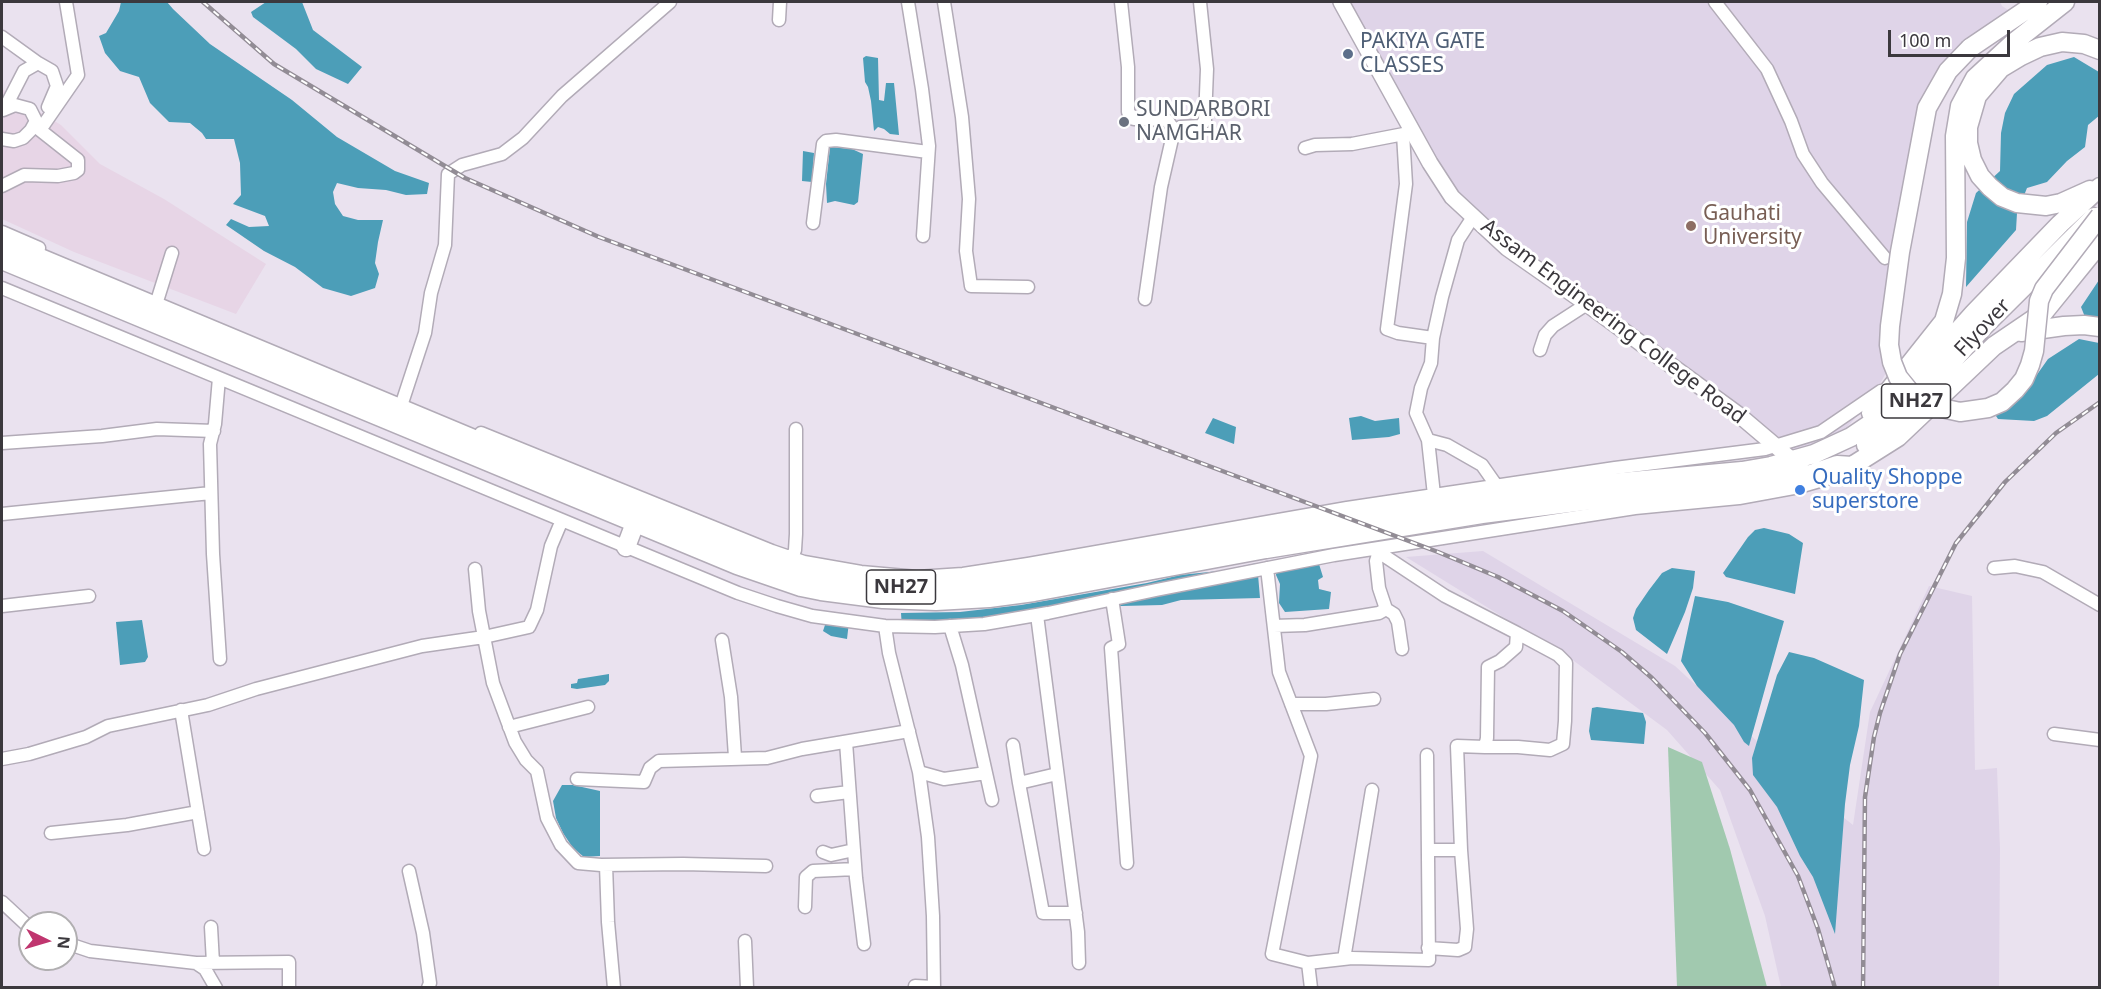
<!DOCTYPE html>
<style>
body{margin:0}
#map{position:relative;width:2101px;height:989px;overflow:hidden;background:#eae2ef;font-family:"Noto Sans",sans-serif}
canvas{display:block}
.frame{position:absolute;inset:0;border:3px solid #3b383d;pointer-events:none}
.north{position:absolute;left:18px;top:911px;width:60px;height:60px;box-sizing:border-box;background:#fff;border:2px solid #b1afb1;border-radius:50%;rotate:95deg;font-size:16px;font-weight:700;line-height:24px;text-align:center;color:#3b383d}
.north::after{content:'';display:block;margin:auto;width:21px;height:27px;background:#c0366f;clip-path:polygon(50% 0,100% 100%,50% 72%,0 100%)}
.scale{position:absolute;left:1888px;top:30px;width:122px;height:27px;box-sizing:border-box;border:3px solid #3b383d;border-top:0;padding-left:8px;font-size:18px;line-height:21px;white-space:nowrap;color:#3b383d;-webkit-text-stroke:4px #fff;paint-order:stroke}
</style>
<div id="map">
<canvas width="2101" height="989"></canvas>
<div class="frame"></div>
<div class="north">N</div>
<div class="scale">100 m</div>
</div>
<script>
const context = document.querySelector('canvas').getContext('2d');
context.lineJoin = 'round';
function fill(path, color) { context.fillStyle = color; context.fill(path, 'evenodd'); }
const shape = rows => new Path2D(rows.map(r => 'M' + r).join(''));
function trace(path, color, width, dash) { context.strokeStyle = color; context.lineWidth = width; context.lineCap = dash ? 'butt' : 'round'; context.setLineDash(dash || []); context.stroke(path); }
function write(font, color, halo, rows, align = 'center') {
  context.font = font + ' "Noto Sans",sans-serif'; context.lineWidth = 6; context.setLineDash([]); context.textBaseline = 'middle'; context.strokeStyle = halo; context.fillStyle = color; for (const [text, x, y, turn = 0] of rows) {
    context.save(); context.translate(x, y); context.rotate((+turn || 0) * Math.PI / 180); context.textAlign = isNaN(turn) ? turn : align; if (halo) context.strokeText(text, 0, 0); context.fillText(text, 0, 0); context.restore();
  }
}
fill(shape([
 [2,89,61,125,100,164,164,199,266,264,236,314,74,252,2,219]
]), '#e7d5e6');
fill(shape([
 [1341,2,2000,2,2002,6,2013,13,1938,75,1887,371,1870,402,1838,437,1792,450,1739,415,1452,197],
 [1483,551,1675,666,1820,799,1853,825,1870,712,1929,586,1972,596,1975,770,1997,768,2000,849,1999,987,1781,987,1765,916,1720,790,1667,730,1574,661,1406,557]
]), '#dfd4e8');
fill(shape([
 [1668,747,1702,762,1730,849,1767,987,1677,987]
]), '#a1c9af');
fill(shape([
 [121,2,167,2,173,9,210,44,292,100,337,137,395,171,429,183,427,194,406,195,386,190,358,188,337,183,333,192,335,204,343,216,358,220,383,220,378,242,375,263,379,274,375,288,351,296,323,288,295,267,264,251,226,225,231,219,249,227,269,226,265,216,233,204,241,195,240,163,234,139,206,139,202,133,190,123,169,122,150,103,139,77,120,71,105,53,99,36,106,33,119,11],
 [266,2,302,2,313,30,362,67,348,84,316,69,296,49,253,17,251,12],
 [866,56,878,58,879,100,884,101,886,83,894,83,899,135,890,134,884,129,878,127,874,131,871,101,868,87,865,82,863,58],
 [2074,57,2099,72,2100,115,2088,125,2085,147,2067,161,2047,182,2027,188,2017,213,2016,230,1966,287,1967,222,1976,193,2000,171,2001,133,2005,113,2014,94,2047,65],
 [830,147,852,149,863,154,858,202,854,205,835,201,827,203,826,184],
 [803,151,814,153,812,182,802,181],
 [2099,280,2099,319,2085,317,2081,307],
 [2079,339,2099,343,2099,374,2047,416,2034,421,1998,419,1994,413,2024,393,2048,359],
 [1361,416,1375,421,1399,418,1400,434,1389,437,1352,440,1349,418],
 [1213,418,1236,427,1234,444,1205,433],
 [1764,528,1789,534,1803,543,1795,594,1726,577,1723,573,1748,537,1755,530],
 [1257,563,1260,598,1181,600,1162,605,1082,607,1061,617,970,621,902,628,901,613,960,612,1021,605,1147,583,1180,575,1219,571],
 [1319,564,1323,577,1318,580,1319,589,1331,592,1329,609,1285,612,1279,603,1280,584,1276,575,1277,567],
 [1672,568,1695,571,1693,588,1685,612,1667,654,1636,630,1633,618,1636,609,1649,590,1662,573],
 [1695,596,1728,602,1784,621,1749,746,1744,742,1734,725,1697,686,1681,661],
 [142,620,148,657,145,662,120,665,116,622],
 [826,622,849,622,847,639,831,636,823,631],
 [1789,652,1814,658,1864,680,1859,726,1850,765,1845,804,1835,934,1813,877,1800,856,1777,807,1753,775,1752,758,1777,675],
 [609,674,609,681,605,685,577,689,571,688,571,684,577,683,578,679],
 [1597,707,1643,713,1646,722,1644,744,1591,740,1589,731,1592,708],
 [562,785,573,785,600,791,600,856,584,857,573,848,563,833,556,818,553,801]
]), '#4c9eb8');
const minor = shape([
 [908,2,922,89,929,146,923,236],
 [944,2,962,117,969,199,966,251,971,286,1028,287],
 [1121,2,1128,67,1128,112,1134,119,1167,120,1174,130],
 [1715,2,1767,69,1791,121,1803,154,1822,183,1885,258],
 [779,20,780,2],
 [2,37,38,63],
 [5,108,24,71,38,63,52,71,57,86,48,107],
 [1403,134,1406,184,1387,329,1398,333,1433,338,1442,297,1458,240,1473,217],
 [2,139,14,141,23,138,31,130,36,121,30,109,15,105,3,110],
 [1305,148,1315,145,1352,144,1409,133],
 [2,186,24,175,58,176,74,173,78,170,78,160,40,130,78,75,66,2],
 [813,223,823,144,826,141,836,140,928,152],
 [2,232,39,248],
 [2,288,738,593,777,606,812,616,885,626,935,627,984,624,1048,613,1156,590,1334,555,1635,508,1739,498,1799,487,1830,478,1849,468],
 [158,298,172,253],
 [1145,299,1161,187,1174,130,1181,127,1201,126,1205,120,1207,69,1200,2],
 [1433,338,1431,363,1421,388,1416,413,1428,440,1434,495],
 [1540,350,1545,335,1553,326,1587,304],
 [219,378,215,424,210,444,213,554,220,659],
 [403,400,425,333,431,293,445,245,448,174,462,165,502,154,523,138,562,96,670,2],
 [481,433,772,551,804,562,861,572,917,577,963,574,1028,564,1347,508,1615,468,1765,449,1821,432,1881,391,1886,390],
 [1428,440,1447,445,1482,465,1496,485],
 [2,443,102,436,157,429,214,431],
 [2,514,211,493],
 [1374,549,1445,596,1517,633,1516,647,1500,661,1488,667,1487,738,1485,747,1457,746,1461,850,1428,850],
 [1379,552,1376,561,1379,588,1386,609,1394,614,1398,622,1402,649],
 [792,558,795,550,796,534,796,429],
 [1267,568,1279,672,1311,756,1272,954,1308,963,1311,988],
 [1994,568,2015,566,2043,572,2100,605],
 [475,569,479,611,493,683,515,742,526,760,537,771,547,818,561,845,578,863,601,865,683,864,766,866],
 [1112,599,1119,644,1111,648,1127,863],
 [2,606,89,596],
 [1037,615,1078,932,1079,963],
 [885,626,889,653,919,772,944,779,986,773],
 [950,626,962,665,992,800],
 [1274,626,1305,625,1379,613,1386,609],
 [722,640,731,697,735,757],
 [1291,704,1326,704,1374,699],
 [181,710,204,849],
 [509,727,588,707],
 [2054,734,2100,740],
 [846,742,856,878,864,944],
 [1013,745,1019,783],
 [1485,747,1518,747,1550,750,1563,744,1565,721,1566,663,1558,655,1517,633],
 [2,759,29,754,86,737,108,726,208,705,256,689,422,646,484,637,529,627,537,610,551,546,562,520],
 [919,772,928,837,933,916,934,988],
 [1057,774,1019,783,1043,913,1076,913],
 [577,779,644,782,650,768,659,761,767,758,802,749,909,731],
 [817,796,849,792],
 [51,833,127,825,198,812],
 [823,852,831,855,854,850],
 [606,865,608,922,614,988],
 [409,871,423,933,430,983,428,988],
 [2,902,30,928],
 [805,907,806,877,813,871,855,869],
 [211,927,213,963],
 [745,941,747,988],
 [66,943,90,951,196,963,205,969,216,988],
 [1428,948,1458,950,1465,947,1467,929,1461,850],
 [1344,959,1372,790],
 [196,963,289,962,289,988],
 [1308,963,1352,958,1429,960,1427,755],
 [915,986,934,987]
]);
const major = shape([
 [1341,2,1430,163,1452,197,1507,248,1587,304,1739,415,1798,465]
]);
const highway = shape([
 [1970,48,2038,2],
 [2090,190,2061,203,2046,206,2017,203,2002,197,1990,187,1980,176,1972,160,1968,143,1968,127,1977,96,2001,68,2021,56,2040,47,2062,42,2084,44,2100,50],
 [2,242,742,551,787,567,847,581,908,587,948,587,993,583,1264,534,1497,497,1600,484,1742,471,1771,466,1814,454,1851,437,1882,416,1974,313,2060,224,2100,187],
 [2,260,737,565,801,587,821,591,883,599,936,601,989,598,1034,592,1266,549,1482,514,1584,501,1710,489,1811,474,1837,465,1852,466,1898,437,1994,346,2044,312,2100,243],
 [2021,332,2064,326,2084,325,2100,327],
 [1871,413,1944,321,1952,294,1956,258,1955,136,1960,106,1975,78,2013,43,2065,2],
 [1866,445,1914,404,1984,326,2094,217],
 [626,547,635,523]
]);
trace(minor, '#b2abb7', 15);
trace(major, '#b2abb7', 18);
trace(highway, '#b2abb7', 21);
trace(minor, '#fff', 12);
trace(major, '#fff', 15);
trace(highway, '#fff', 18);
const rail = shape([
 [203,2,274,64,465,178,599,237,1438,552,1498,577,1563,611,1622,652,1652,678,1705,733,1750,790,1798,876,1818,929,1835,988],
 [1863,988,1865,797,1874,737,1880,713,1900,654,1956,543,2005,482,2056,433,2100,402]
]);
trace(rail, '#928c95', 4.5);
trace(rail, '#fff', 2, [7]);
const highwayBridge = shape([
 [1970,48,1948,71,1927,108,1900,252,1890,326,1889,345,1892,362,1898,377,1911,393,1928,405,1960,412,1988,408,2002,402,2015,390,2024,379,2030,365,2034,351,2039,301,2044,289,2100,216]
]);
trace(highwayBridge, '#b2abb7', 21, []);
trace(highwayBridge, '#fff', 18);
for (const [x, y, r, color] of [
 [1348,54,6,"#5c6f8a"],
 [1124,122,6,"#6b7280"],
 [1691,226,6,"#8d6e63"],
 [1800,490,6,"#3f7fe0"]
]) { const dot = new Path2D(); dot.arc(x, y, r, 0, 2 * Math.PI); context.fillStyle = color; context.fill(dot); trace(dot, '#fff', 2); }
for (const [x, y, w] of [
 [1916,401,69],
 [901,587,69]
]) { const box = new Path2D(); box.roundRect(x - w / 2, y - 17, w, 34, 4.5); context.fillStyle = '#fff'; context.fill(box); trace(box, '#3b383d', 1.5); }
write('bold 20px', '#3b383d', null, [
 ["NH27",1916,401],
 ["NH27",901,587]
]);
write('21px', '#4e5e75', '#fff', [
 ["PAKIYA GATE",1360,42],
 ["CLASSES",1360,66]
], 'left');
write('21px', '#5b616d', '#fff', [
 ["SUNDARBORI",1136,110],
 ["NAMGHAR",1136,134]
], 'left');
write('21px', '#785e54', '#fff', [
 ["Gauhati",1703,214],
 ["University",1703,238]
], 'left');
write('21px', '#3b383d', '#fff', [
 ["Assam Engineering College Road",1613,322,37],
 ["Flyover",1983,328,-47]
]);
write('21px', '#366cbe', '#fff', [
 ["Quality Shoppe",1812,478],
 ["superstore",1812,502]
], 'left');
</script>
